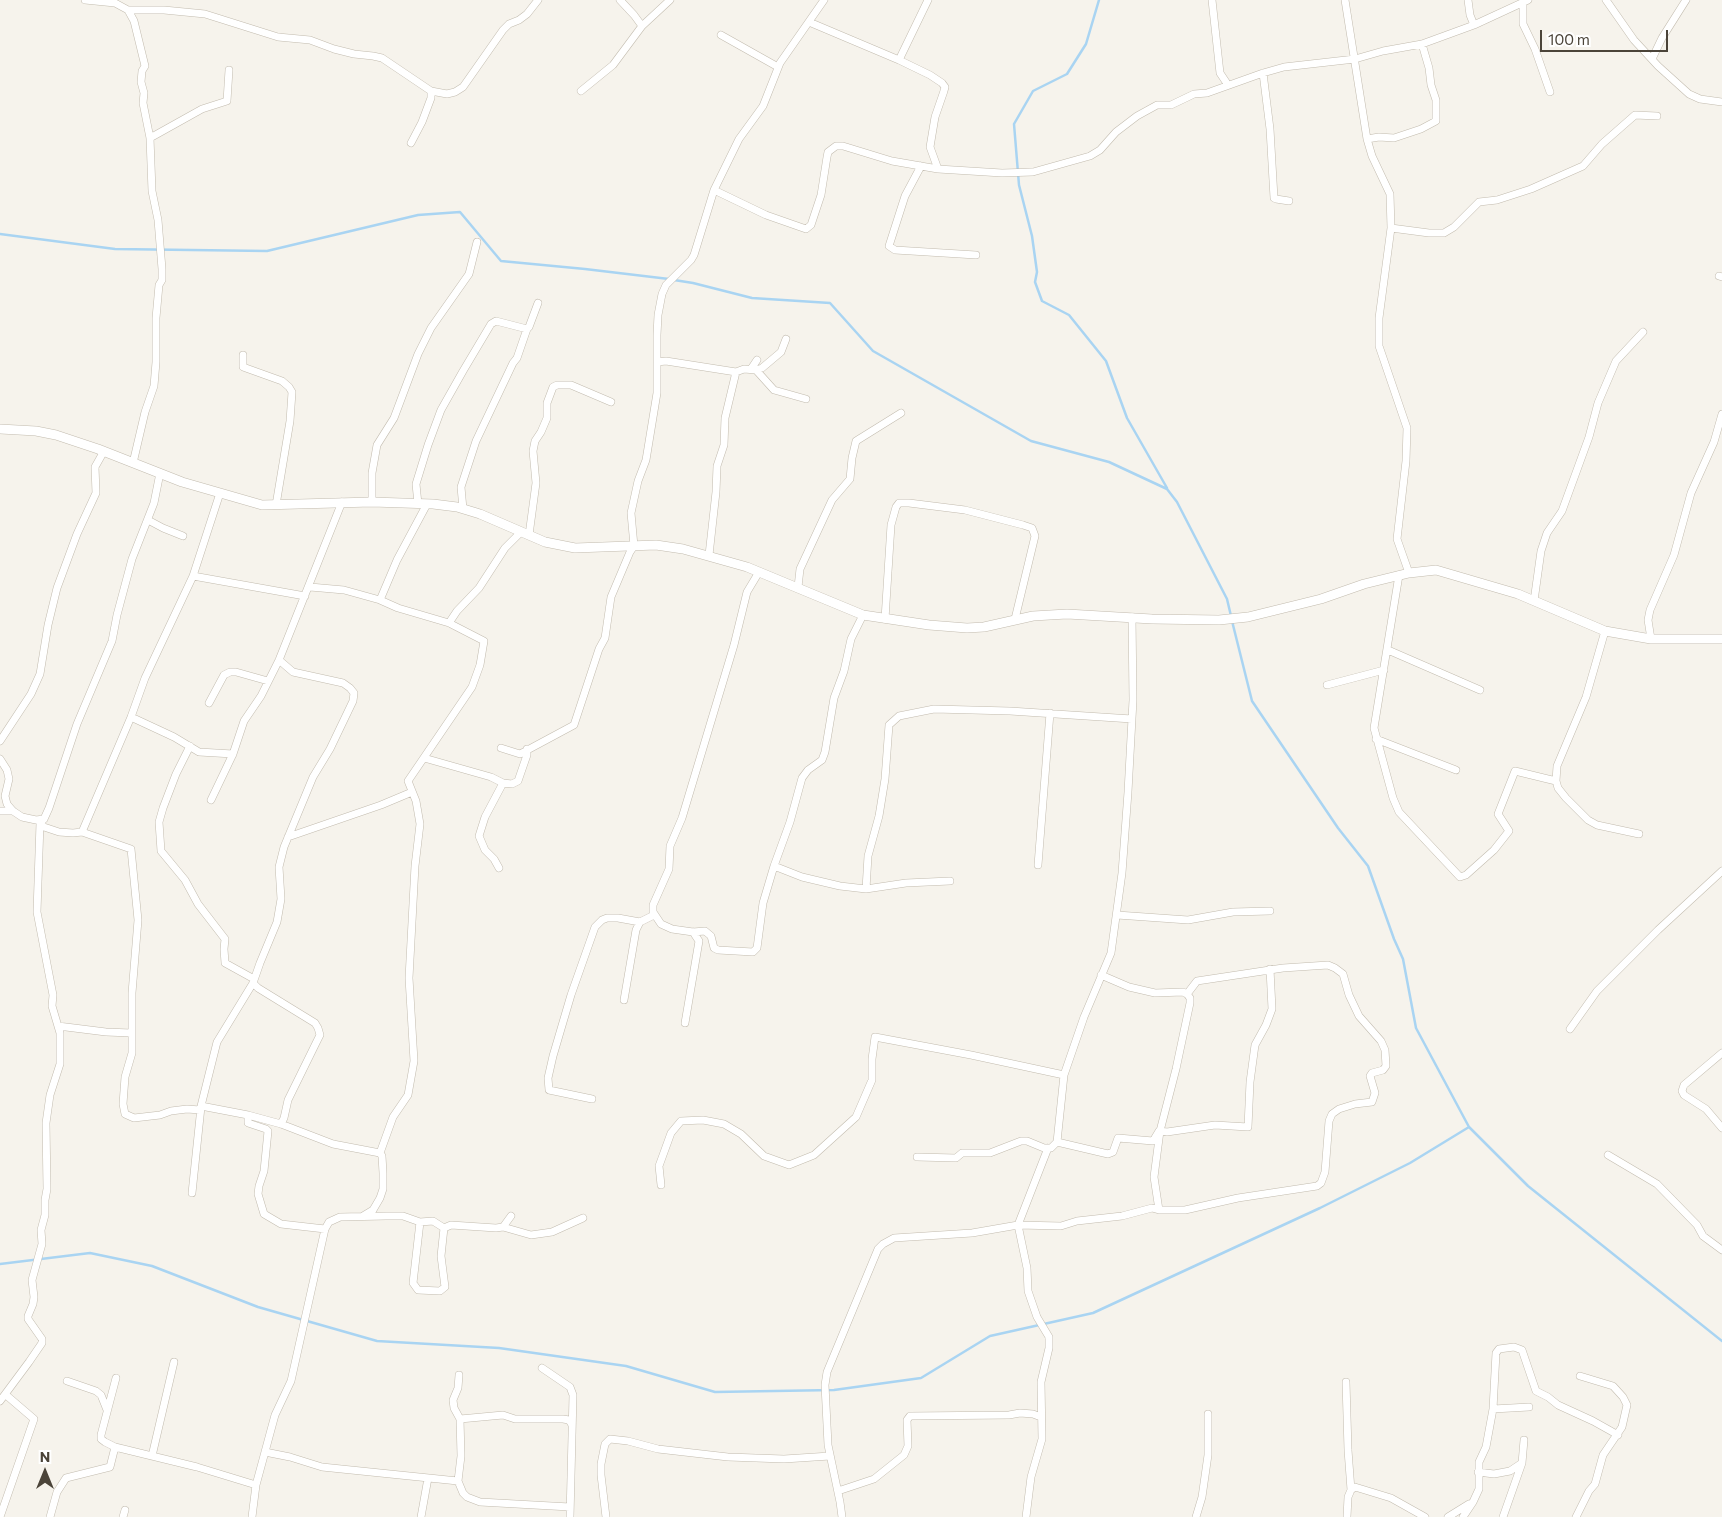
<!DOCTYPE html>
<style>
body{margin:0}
#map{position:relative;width:1722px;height:1517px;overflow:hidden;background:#f6f3ec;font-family:Commissioner,sans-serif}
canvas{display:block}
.north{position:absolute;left:20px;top:1447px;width:50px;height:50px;-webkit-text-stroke:4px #fff;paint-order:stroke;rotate:0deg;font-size:14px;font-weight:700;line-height:20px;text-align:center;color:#4b4439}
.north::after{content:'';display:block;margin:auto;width:18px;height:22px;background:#4b4439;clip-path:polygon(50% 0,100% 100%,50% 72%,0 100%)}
.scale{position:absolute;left:1540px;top:30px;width:128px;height:22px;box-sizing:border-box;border:2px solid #4b4439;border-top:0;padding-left:6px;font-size:15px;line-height:18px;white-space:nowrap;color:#4b4439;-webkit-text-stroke:4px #fff;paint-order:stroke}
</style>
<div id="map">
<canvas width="1722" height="1517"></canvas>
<div class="north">N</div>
<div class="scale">100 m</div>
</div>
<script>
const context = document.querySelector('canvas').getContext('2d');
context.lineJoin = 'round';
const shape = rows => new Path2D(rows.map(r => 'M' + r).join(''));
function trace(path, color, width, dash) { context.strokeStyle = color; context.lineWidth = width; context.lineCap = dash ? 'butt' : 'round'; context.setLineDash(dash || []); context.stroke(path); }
trace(shape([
 [1099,0,1086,44,1067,74,1033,91,1014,124,1019,185,1032,236,1037,272,1035,282,1042,301,1069,315,1106,361,1127,418,1167,488],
 [0,234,115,249,267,251,418,215,460,212,501,261,585,269,669,279],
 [674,280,693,283,752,298,830,303,873,351,1031,441,1109,462,1167,489,1177,502,1227,599,1231,616],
 [1232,621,1252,701,1338,828,1368,866,1394,939,1403,959,1416,1028,1469,1127,1528,1186,1722,1341],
 [0,1264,90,1253,152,1266,258,1307,377,1341,499,1348,626,1366,715,1392,834,1390,921,1378,990,1336,1093,1313,1320,1208,1410,1163,1469,1127]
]), '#a9d4f2', 2.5);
const minor = shape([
 [85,0,115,3,128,10,134,21,145,66,142,71,141,82,144,93,143,103,150,138,152,191,158,220,162,269,162,280,159,285,156,318,156,362,154,386,145,412,133,463],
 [620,0,634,15,642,26],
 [1212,0,1220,73,1228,85],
 [1345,0,1367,139,1372,156,1390,194,1391,228,1379,318,1379,346,1407,428,1406,461,1397,539,1409,573],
 [1468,0,1470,15,1474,25],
 [1606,0,1634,40,1658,66,1689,94,1700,99,1722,102],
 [1523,2,1523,24,1535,49,1550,92],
 [128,10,164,10,205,14,278,37,310,40,334,49,354,54,373,56,382,58,431,91,447,94,455,92,463,87,503,30,509,24,519,20,527,14,538,0],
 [809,22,899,60,930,75,942,83,945,87,944,91,935,117,930,147,938,169],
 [721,35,778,67],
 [1652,59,1662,38,1686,0],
 [899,60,928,0],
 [1263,73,1270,129,1274,198,1276,199,1289,201],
 [581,91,613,65,642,26,670,0],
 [150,138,202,109,227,101,229,70],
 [1367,139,1379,137,1394,138,1421,129,1436,121,1436,100,1431,85,1429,68,1422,44],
 [411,143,422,122,431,98,431,91],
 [921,166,905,196,889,246,895,250,976,255],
 [714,190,766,215,806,229,811,225,821,195,827,157,828,152,836,146,843,146,892,161,938,169,1002,173,1033,172,1090,156,1100,150,1116,132,1137,116,1157,105,1171,105,1194,94,1207,93,1263,73,1284,67,1355,59,1383,51,1422,44,1474,25,1528,0],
 [1391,228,1429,233,1444,233,1454,227,1479,202,1497,200,1531,189,1583,166,1602,144,1635,115,1657,116],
 [1719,276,1722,277],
 [243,355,243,367,282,381,289,387,292,392,290,421,276,505],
 [657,362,666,361,736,372,744,369,756,370,762,368,781,352,786,339],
 [751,369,757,360],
 [756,370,774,390,806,399],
 [372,502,372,473,377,445,394,418,418,354,431,328,469,274,477,242],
 [418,504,416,484,428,445,441,410,463,371,491,324,496,321,527,329,529,327,538,303],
 [463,509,461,487,476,441,513,363,517,358,527,329],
 [148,520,163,528,183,536],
 [529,535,536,483,533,451,535,441,541,432,547,418,547,403,553,387,557,385,571,385,611,402],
 [709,555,716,492,717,466,724,445,725,418,736,372],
 [759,572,747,592,734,645,682,818,670,846,669,869,653,905,653,912,661,924,672,929,693,932,705,931,711,936,714,948,718,950,753,952,757,948,763,903,774,866,790,822,802,778,808,770,822,760,825,752,834,698,844,671,851,639,863,615],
 [1399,575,1374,728,1393,798,1399,812,1460,877,1466,875,1494,850,1509,831,1498,814,1515,771,1556,781],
 [193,576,305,596],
 [310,587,344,590,380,600,398,608,449,623,484,641,480,665,472,687,408,781,416,801,420,824,415,866,409,978,414,1061,408,1095,393,1117,380,1153,382,1156,383,1173,383,1189,380,1198,373,1210,363,1216],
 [798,587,800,569,832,500,850,479,852,458,856,441,901,413],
 [380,600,397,560,427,504],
 [1534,601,1541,551,1547,533,1562,511,1589,437,1598,403,1616,361,1643,332],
 [885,619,891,525,896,507,899,503,909,503,965,510,1023,525,1032,528,1035,536,1015,619],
 [449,623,457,611,479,588,505,548,521,532],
 [1605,631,1586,697,1557,766,1556,781,1558,788,1566,798,1588,820,1597,825,1639,834],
 [1651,639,1648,620,1650,610,1674,555,1691,493,1714,442,1722,414],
 [1388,650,1480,690],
 [279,660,293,672,343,683,350,688,354,693,353,701,330,749,313,777,284,847,279,867,281,899,277,922,260,963,253,983,258,988,315,1023,318,1028,320,1035,317,1041,288,1100,284,1118,281,1124],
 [1327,685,1384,670],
 [209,703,224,675,230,672,236,672,268,681],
 [131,717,174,737,199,752,233,754],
 [1376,739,1456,770],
 [0,741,31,694,40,674,48,625,57,588,77,534,96,493,95,467,104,451],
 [190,746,176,774,163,808,159,822,161,851,185,880,198,904,225,939,224,949,225,963,254,979],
 [501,748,520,754,574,725,599,649,605,638,611,597,630,552,634,546,631,513,638,481,646,460,657,393,657,335,658,315,662,294,666,285,691,260,694,255,714,190,739,139,763,106,780,63,824,0],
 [424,758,491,777,503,783,512,784,518,781,527,755,527,749],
 [0,759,7,770,9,779,5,796,7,804,13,811,22,817,36,820,44,819],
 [211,800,233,754,244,721,261,696,279,660,342,502],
 [0,811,13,811],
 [40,823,44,827,59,832,73,833,82,832,131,717,145,678,193,576,220,493],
 [82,832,131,849,138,920,132,993,132,1053,125,1077,123,1104,125,1114,134,1118,160,1115,171,1111,187,1109,200,1110],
 [288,837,381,805,412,792],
 [1038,865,1050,713],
 [774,866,802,877,840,886,866,889,906,883,950,881],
 [499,868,494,859,485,850,479,836,485,817,503,783],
 [866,889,868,856,879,816,885,779,889,725,899,716,934,709,1010,711,1132,719],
 [1117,915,1188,920,1233,912,1270,911],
 [253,983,217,1042,201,1106,248,1115,281,1124,333,1144,380,1153],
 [624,1000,636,930,640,922,654,915],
 [685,1023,699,941,693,932],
 [58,1026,106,1032,131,1033],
 [1570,1029,1597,991,1658,930,1722,871],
 [1722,1053,1684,1085,1682,1091,1684,1095,1706,1109,1722,1128],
 [592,1099,549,1090,548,1078,553,1056,571,995,595,927,602,920,607,918,618,918,640,922],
 [248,1115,248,1123,266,1129,268,1131,264,1171,259,1186,258,1194,264,1214,281,1224,325,1229],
 [1160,1131,1167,1132,1215,1125,1248,1127,1250,1082,1255,1045,1266,1025,1272,1009,1270,969],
 [1057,1142,1108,1154,1113,1152,1118,1138,1153,1141,1159,1131],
 [1608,1155,1657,1184,1697,1225,1703,1236,1722,1250],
 [917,1157,956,1158,962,1153,990,1153,1021,1141,1027,1141,1044,1148,1051,1148,1057,1142,1064,1075,1084,1017,1111,953,1122,873,1128,792,1133,700,1132,617],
 [661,1185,659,1166,671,1133,681,1121,703,1120,724,1124,741,1134,764,1156,789,1165,814,1155,856,1117,872,1080,872,1059,875,1037,971,1055,1064,1075],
 [192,1193,201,1107],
 [1159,1210,1185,1210,1238,1198,1317,1186,1321,1183,1325,1172,1329,1121,1332,1114,1339,1109,1355,1104,1372,1102,1375,1093,1370,1076,1372,1073,1383,1070,1386,1066,1385,1050,1381,1041,1359,1016,1349,995,1343,974,1335,968,1328,965,1283,968,1197,981,1187,994],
 [420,1222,413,1283,418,1290,440,1291,445,1287,441,1256,444,1228],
 [503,1227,531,1235,552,1232,583,1218],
 [444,1228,451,1225,496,1228,503,1227,511,1216],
 [542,1368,570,1387,573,1395,570,1517],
 [459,1375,458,1388,453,1400,454,1408,460,1419,461,1456,458,1481,463,1493,467,1497,480,1502,570,1507],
 [116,1378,101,1435,101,1439,105,1442,115,1447,197,1467,256,1485],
 [67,1381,96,1391,101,1395,107,1410],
 [1346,1382,1348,1450,1351,1490],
 [0,1401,29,1362,42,1343,42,1339,28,1319,28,1316,33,1304,34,1297,32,1280,42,1244,41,1230,45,1215,45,1200,47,1189,46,1123,50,1095,60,1064,60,1033,52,1006,53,995,37,912,40,823,44,819,49,808,77,724,112,641,117,615,132,559,154,503,160,473],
 [1493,1409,1529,1407],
 [460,1419,503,1415,515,1419,563,1419,569,1420,572,1425],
 [265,1452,290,1457,322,1467,458,1481],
 [152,1456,174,1362],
 [1478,1472,1494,1474,1510,1471,1522,1463,1524,1440],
 [838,1491,874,1479,904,1455,908,1446,907,1420,910,1416,1009,1415,1020,1413,1033,1414,1041,1417],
 [0,1517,34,1419,6,1395],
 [50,1517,57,1492,66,1478,110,1467,115,1447],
 [123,1517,125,1510],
 [252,1517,256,1485,275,1415,291,1381,325,1229,329,1222,340,1217,386,1216,403,1216,420,1222,433,1221,444,1228],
 [421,1517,428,1478],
 [606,1517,601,1475,601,1464,605,1444,610,1439,628,1441,658,1449,728,1457,784,1459,830,1456],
 [842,1517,840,1502,828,1445,825,1385,827,1372,878,1249,883,1244,894,1238,972,1233,1018,1225,1061,1226,1077,1221,1122,1216,1152,1208,1159,1210,1154,1177,1160,1131,1176,1069,1190,1003,1190,998,1187,994,1183,992,1155,993,1129,987,1101,975],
 [1026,1517,1031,1477,1042,1439,1041,1382,1049,1348,1049,1337,1037,1317,1028,1291,1027,1268,1018,1225,1048,1148],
 [1196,1517,1202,1497,1208,1455,1208,1414],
 [1347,1517,1348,1497,1351,1490,1355,1487,1391,1498,1425,1517],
 [1448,1517,1469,1504],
 [1463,1517,1473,1502,1479,1489,1479,1462,1486,1447,1493,1409,1496,1353,1499,1349,1514,1347,1522,1350,1536,1391,1548,1397,1558,1405,1593,1421,1618,1435],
 [1503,1517,1522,1463],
 [1576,1517,1589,1491,1595,1484,1603,1455,1622,1427,1627,1405,1623,1397,1613,1386,1580,1376]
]);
const tertiary = shape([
 [0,429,36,431,56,435,98,449,182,482,262,505,372,502,433,504,457,507,480,514,545,542,575,548,656,545,683,549,747,567,863,615,929,625,967,628,984,627,1033,616,1067,614,1152,619,1219,620,1248,617,1321,599,1364,584,1409,573,1436,570,1518,594,1605,631,1651,639,1722,639]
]);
trace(minor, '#c2bbae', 8);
trace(tertiary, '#c2bbae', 10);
trace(minor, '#fff', 7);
trace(tertiary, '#fff', 9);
</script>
